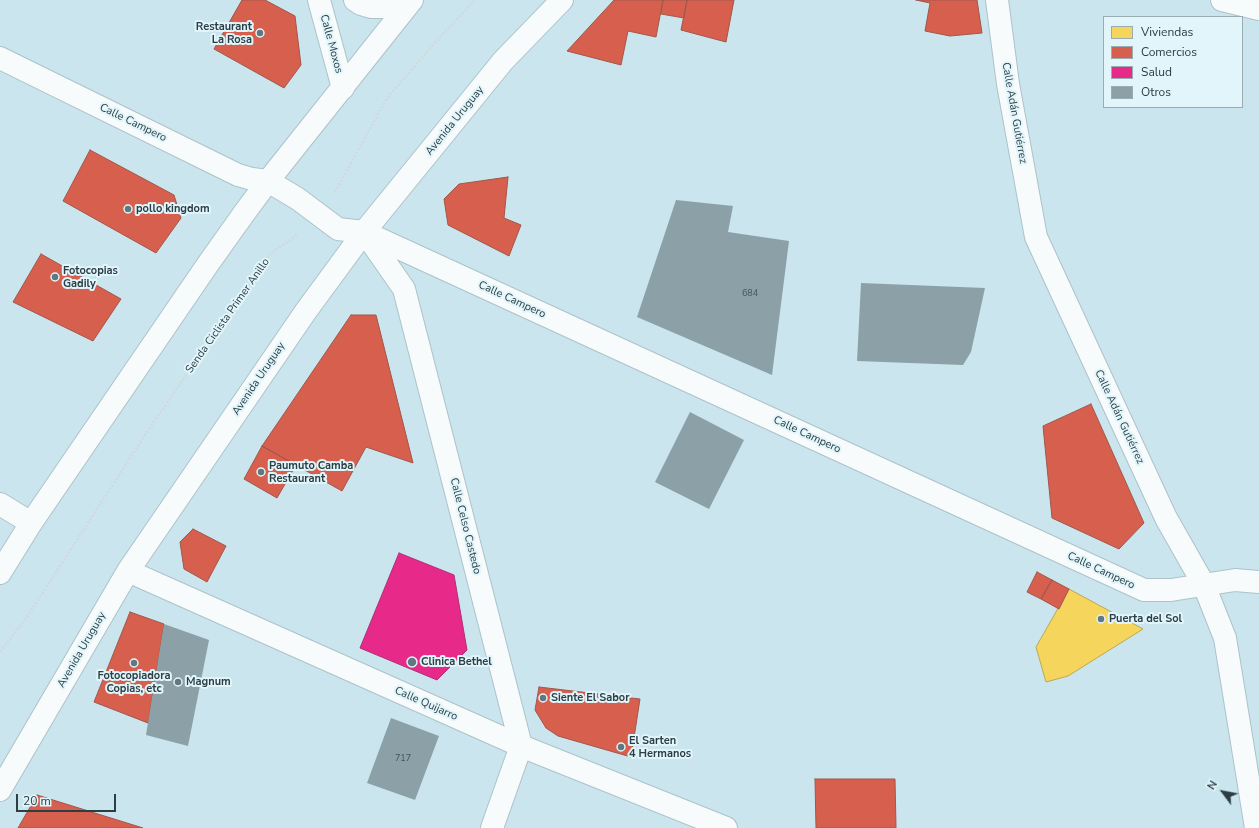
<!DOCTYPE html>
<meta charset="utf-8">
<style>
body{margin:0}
#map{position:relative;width:1259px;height:828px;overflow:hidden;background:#cae5ee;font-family:"Nunito Sans",sans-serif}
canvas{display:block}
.legend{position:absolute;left:1103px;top:16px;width:140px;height:92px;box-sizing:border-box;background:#e1f5fb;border:1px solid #98acb2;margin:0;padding:5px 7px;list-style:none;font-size:12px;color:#2a3e44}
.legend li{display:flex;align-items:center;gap:8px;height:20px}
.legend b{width:20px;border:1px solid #98acb2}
.north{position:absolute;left:1203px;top:772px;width:40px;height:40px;-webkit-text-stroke:3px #e1f5fb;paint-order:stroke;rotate:302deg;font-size:11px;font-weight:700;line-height:16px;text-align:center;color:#2a3e44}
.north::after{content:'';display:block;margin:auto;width:14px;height:18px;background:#2a3e44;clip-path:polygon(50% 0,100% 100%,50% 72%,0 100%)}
.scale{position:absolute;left:16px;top:794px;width:100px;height:18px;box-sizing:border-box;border:2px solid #2a3e44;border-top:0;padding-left:5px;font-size:12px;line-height:14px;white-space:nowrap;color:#2a3e44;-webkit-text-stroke:3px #e1f5fb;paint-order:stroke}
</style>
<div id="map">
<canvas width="1259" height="828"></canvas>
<ul class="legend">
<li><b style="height:11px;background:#f6d55c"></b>Viviendas</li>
<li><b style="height:11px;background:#d6604d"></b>Comercios</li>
<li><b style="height:11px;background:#e7298a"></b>Salud</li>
<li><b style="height:11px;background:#8ba1a7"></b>Otros</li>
</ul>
<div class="north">N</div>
<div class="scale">20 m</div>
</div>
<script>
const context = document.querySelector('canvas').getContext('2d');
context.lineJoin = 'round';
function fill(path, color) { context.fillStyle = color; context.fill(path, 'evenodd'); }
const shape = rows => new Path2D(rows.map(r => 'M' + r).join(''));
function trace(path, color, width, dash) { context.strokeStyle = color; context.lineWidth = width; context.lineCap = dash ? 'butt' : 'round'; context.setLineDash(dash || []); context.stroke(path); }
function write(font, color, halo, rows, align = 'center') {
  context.font = font + ' "Nunito Sans",sans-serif'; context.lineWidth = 4; context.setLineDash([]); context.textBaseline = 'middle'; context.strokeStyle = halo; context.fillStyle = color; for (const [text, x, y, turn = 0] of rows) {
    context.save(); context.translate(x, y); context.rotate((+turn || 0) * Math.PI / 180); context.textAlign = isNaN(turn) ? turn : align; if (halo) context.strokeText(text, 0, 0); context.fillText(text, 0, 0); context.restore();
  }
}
const homes = shape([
 [1069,589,1143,629,1068,676,1046,682,1036,647,1069,589]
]);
fill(homes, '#f6d55c');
trace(homes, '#b9a855', 1);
const shops = shape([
 [242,0,265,0,295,16,301,65,284,88,214,49,242,0],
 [614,0,663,0,656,37,628,31,621,65,567,51,614,0],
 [663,0,687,0,684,18,661,14,663,0],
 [687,0,734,0,726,42,681,30,687,0],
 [916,0,977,0,982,33,950,36,925,31,930,3,916,0],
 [90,150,174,195,181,218,156,253,63,201,90,150],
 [508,177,504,218,521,225,509,256,448,225,444,199,459,184,508,177],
 [41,254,121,299,93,341,13,302,41,254],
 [351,315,376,315,413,463,366,447,342,491,262,446,351,315],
 [1091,404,1144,523,1119,549,1052,518,1043,426,1091,404],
 [262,446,296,465,277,498,244,479,262,446],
 [193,529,226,546,207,582,184,569,180,542,193,529],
 [1037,572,1052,580,1041,599,1027,592,1037,572],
 [1052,580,1069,589,1059,609,1041,599,1052,580],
 [130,612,164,624,148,723,94,702,130,612],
 [539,687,640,699,631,757,558,736,546,728,535,710,539,687],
 [815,779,895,779,896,828,816,828,815,779],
 [37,795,143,828,18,828,37,795]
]);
fill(shops, '#d6604d');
trace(shops, '#a2564a', 1);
const health = shape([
 [399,553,454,575,467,650,437,680,360,648,399,553]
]);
fill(health, '#e7298a');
trace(health, '#ae2f75', 1);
fill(shape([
 [676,200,733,206,728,232,789,241,772,375,637,317],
 [861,283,985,288,971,352,963,365,857,361],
 [690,412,744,440,709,509,655,482],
 [164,624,209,640,188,746,146,735],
 [391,718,439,736,415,800,367,783]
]), '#8ba1a7');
const street = shape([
 [319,0,343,88],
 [997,0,1008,84,1036,237,1166,518,1204,585,1225,638,1256,828],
 [1222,0,1259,9],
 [0,58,238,175,252,179,268,181],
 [364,232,1144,590,1171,590,1235,580,1259,582],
 [365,233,404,289,521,746,492,828],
 [0,504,31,523]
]);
const secondary = shape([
 [355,0,361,4,371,7,381,7,392,6,406,0],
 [268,181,298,199,338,229,364,232],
 [128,571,521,746,726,828],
 [0,573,31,523,208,264,245,212,268,181,412,0],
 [0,790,128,571,306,311,364,232,503,61,562,0]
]);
trace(street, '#adc2c9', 24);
trace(secondary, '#adc2c9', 24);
trace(shape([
 [335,192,387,98,439,38,475,0],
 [0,652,27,617,147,432,270,254,297,235]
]), '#d1d9db', 2.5, [2, 2]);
trace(street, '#f7fbfc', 22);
trace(secondary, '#f7fbfc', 22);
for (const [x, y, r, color] of [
 [260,33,4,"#627880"],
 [128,209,4,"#627880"],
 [55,277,4,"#627880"],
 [261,472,4,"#627880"],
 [1101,619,4,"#627880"],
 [412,662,5,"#627880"],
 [134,663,4,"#627880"],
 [178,682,4,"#627880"],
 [543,698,4,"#627880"],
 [621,747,4,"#627880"]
]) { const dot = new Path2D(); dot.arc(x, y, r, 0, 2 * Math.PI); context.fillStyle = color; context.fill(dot); trace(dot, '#e1f5fb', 1.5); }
write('9px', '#42575d', null, [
 ["684",750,294],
 ["717",403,759]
]);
write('bold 11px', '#2a3e44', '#e1f5fb', [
 ["Restaurant",252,27,"right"],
 ["La Rosa",252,40,"right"],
 ["pollo kingdom",136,209],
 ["Fotocopias",63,271],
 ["Gadily",63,284],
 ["Paumuto Camba",269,466],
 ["Restaurant",269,479],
 ["Puerta del Sol",1109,619],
 ["Clinica Bethel",421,662],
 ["Fotocopiadora",134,676,"center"],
 ["Copias, etc",134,689,"center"],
 ["Magnum",186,682],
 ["Siente El Sabor",551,698],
 ["El Sarten",629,741],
 ["4 Hermanos",629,754]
], 'left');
write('11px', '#2a3e44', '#e1f5fb', [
 ["Calle Moxos",331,44,75],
 ["Calle Adán Gutiérrez",1014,113,80],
 ["Avenida Uruguay",455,121,-51],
 ["Calle Campero",133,123,26],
 ["Calle Campero",512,300,25],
 ["Senda Ciclista Primer Anillo",228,316,-55],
 ["Avenida Uruguay",259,379,-56],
 ["Calle Adán Gutiérrez",1119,417,65],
 ["Calle Campero",807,435,25],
 ["Calle Celso Castedo",465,526,76],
 ["Calle Campero",1101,571,25],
 ["Avenida Uruguay",82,650,-60],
 ["Calle Quijarro",426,704,24]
]);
</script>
